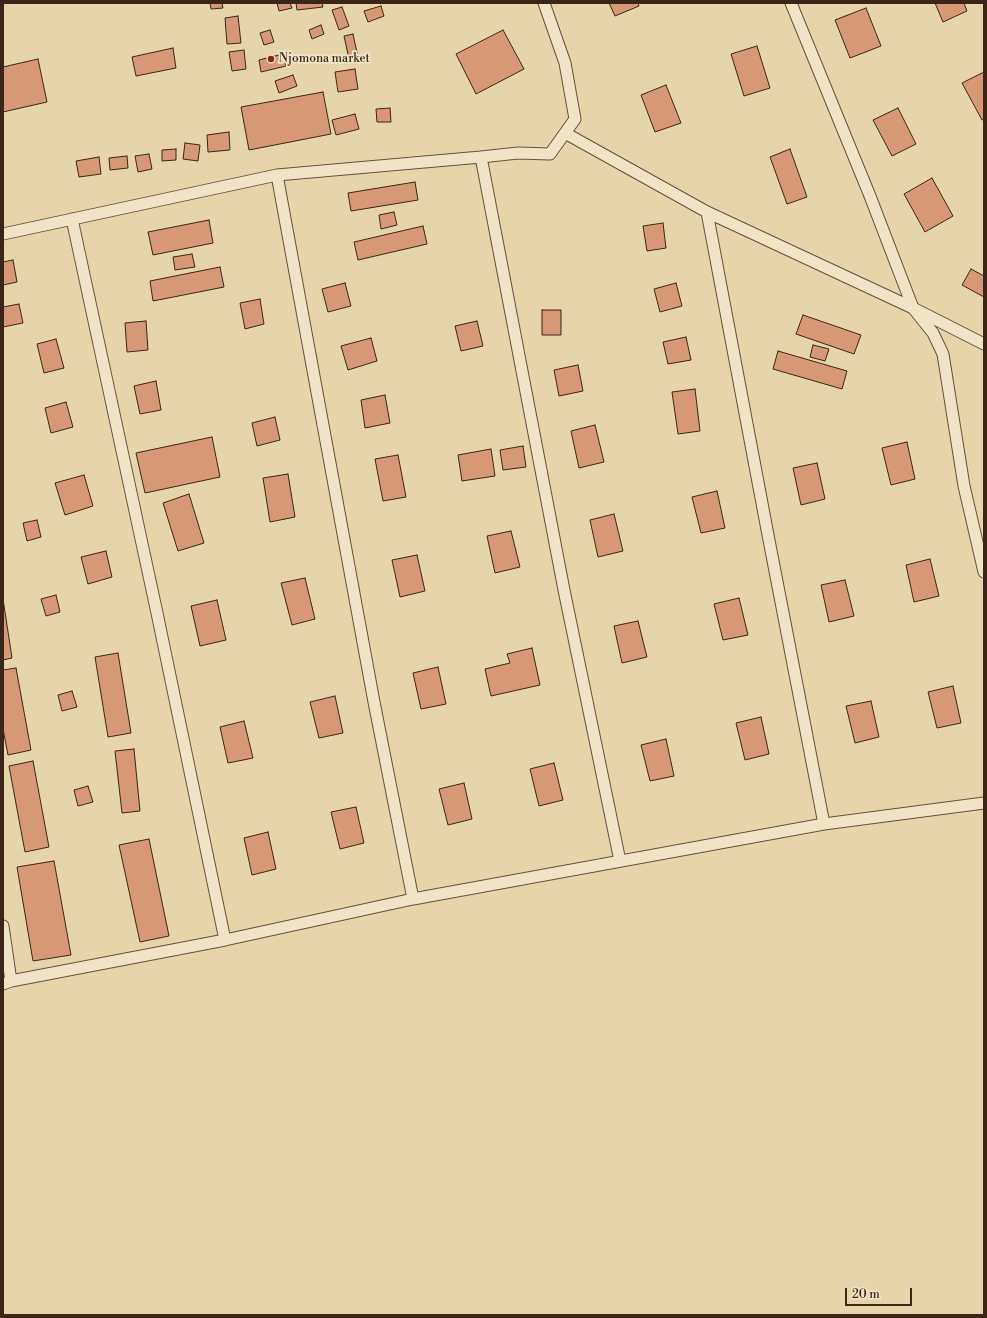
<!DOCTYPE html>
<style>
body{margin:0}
#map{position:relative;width:987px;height:1318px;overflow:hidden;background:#e6d5a8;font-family:"Libre Bodoni",serif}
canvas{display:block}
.frame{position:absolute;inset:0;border:4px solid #3b2518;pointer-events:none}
.scale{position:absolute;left:845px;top:1288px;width:67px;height:18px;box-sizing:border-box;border:2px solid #3b2518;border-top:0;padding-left:5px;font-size:12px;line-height:14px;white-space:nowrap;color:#3b2518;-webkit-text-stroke:3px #efe4c6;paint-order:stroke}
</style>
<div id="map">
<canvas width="987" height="1318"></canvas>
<div class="frame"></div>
<div class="scale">20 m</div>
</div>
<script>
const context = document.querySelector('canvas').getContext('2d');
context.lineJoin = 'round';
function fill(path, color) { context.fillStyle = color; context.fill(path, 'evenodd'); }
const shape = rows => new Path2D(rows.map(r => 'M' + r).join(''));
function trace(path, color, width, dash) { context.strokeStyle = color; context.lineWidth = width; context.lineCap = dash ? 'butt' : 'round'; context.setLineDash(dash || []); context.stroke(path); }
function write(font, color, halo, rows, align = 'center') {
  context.font = font + ' "Libre Bodoni",serif'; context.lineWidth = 3.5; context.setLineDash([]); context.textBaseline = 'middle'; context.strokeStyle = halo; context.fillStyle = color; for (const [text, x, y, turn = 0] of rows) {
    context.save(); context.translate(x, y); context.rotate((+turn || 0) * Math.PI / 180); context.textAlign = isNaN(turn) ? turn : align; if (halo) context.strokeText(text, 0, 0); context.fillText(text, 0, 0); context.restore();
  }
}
const building = shape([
 [210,3,222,3,223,8,211,9,210,3],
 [277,3,290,3,292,8,279,11,277,3],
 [296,3,322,3,323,7,297,10,296,3],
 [609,3,638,3,639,6,615,16,609,3],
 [935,3,964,3,967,11,943,22,935,3],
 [381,6,384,16,368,22,364,11,381,6],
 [342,7,349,26,339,30,332,10,342,7],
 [866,8,881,46,850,58,835,20,866,8],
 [238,16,241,43,227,44,225,18,238,16],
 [321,25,324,34,312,39,309,30,321,25],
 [270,30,274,42,264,45,260,33,270,30],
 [503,30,524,69,476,94,456,54,503,30],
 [353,34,358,57,349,59,344,36,353,34],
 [757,46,770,88,744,96,731,54,757,46],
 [173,48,176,68,136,76,132,57,173,48],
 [244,50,246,69,232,71,229,52,244,50],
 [283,54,286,66,261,72,259,60,283,54],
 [38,59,47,102,3,112,3,67,38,59],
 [355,69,358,89,338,92,335,72,355,69],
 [984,72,984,119,982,120,962,83,984,72],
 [293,75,297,86,279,93,275,81,293,75],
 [666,85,681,123,655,132,641,95,666,85],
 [323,92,331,134,249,150,241,107,323,92],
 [390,108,391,122,377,122,376,109,390,108],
 [898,108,916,144,892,156,873,120,898,108],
 [355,114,359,129,336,135,332,120,355,114],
 [229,132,230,150,208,152,207,135,229,132],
 [185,143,200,145,198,161,183,159,185,143],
 [176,149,176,160,162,161,162,150,176,149],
 [790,149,807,197,787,204,770,157,790,149],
 [149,154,152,169,138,172,135,156,149,154],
 [127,156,128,168,110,170,109,158,127,156],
 [99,157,101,174,79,177,76,161,99,157],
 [932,178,953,216,925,232,904,194,932,178],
 [415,182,418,200,351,211,348,193,415,182],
 [394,212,397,225,381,229,379,215,394,212],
 [209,220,213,243,153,255,148,232,209,220],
 [663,223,666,248,647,251,643,226,663,223],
 [423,226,427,244,358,260,354,242,423,226],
 [192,254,195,267,175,270,173,257,192,254],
 [13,260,17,282,3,285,3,262,13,260],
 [220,267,224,287,153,301,150,281,220,267],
 [971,269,984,276,984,297,962,285,971,269],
 [345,283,351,306,328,312,322,289,345,283],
 [676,283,682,306,660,312,654,289,676,283],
 [260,299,264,324,245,329,240,303,260,299],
 [19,304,23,323,3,327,3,307,19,304],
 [542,310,561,310,561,335,542,335,542,310],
 [803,315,861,335,854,354,796,334,803,315],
 [146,321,148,350,127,352,125,323,146,321],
 [477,321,483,346,461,351,455,326,477,321],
 [686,337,691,360,668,364,663,342,686,337],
 [371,338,377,361,348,370,341,346,371,338],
 [56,339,64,368,44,373,37,344,56,339],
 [813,345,829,349,825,361,810,357,813,345],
 [778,351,847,371,842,389,773,369,778,351],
 [578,365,583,391,559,396,554,370,578,365],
 [156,381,161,410,140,414,134,386,156,381],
 [695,389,700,431,678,434,672,392,695,389],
 [385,395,390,423,365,428,361,400,385,395],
 [66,402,73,427,51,433,45,408,66,402],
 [275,417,280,440,257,446,252,423,275,417],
 [595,425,604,462,579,468,571,431,595,425],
 [212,437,220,477,145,493,136,453,212,437],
 [907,442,915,479,891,485,882,448,907,442],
 [523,446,526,467,503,470,500,450,523,446],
 [491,449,495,476,462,481,458,455,491,449],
 [398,455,406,497,383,501,375,459,398,455],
 [817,463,825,499,801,505,793,468,817,463],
 [288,474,295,517,270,522,263,478,288,474],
 [84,475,93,506,65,515,55,483,84,475],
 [717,491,725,528,701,533,692,497,717,491],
 [189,494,204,543,178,551,163,503,189,494],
 [614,514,623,551,598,557,590,520,614,514],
 [37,520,41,537,27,541,23,523,37,520],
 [511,531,520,567,495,573,487,536,511,531],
 [106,551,112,577,88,584,81,557,106,551],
 [417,555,425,591,400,597,392,560,417,555],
 [930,559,939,596,914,602,906,565,930,559],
 [305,578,315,619,292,625,281,583,305,578],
 [845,580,854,616,829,622,821,585,845,580],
 [56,595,60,612,46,616,41,599,56,595],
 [739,598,748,635,723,640,714,604,739,598],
 [3,599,12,658,3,660,3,599],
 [217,600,226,640,200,646,191,606,217,600],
 [638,621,647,657,622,663,614,626,638,621],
 [532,648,540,685,491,696,485,669,510,663,507,654,532,648],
 [118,653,131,733,108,737,95,657,118,653],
 [438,667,446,704,421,709,413,673,438,667],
 [16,668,31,750,8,755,3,729,3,670,16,668],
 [953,686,961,723,937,728,928,692,953,686],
 [72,691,77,707,62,711,58,695,72,691],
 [335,696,343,733,319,738,310,702,335,696],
 [871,701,879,737,855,743,846,706,871,701],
 [761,717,769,754,745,760,736,723,761,717],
 [244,721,253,758,228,763,220,727,244,721],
 [666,739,674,776,650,781,641,745,666,739],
 [134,749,140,811,122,813,115,751,134,749],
 [33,761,49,847,25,852,9,766,33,761],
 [554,763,563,800,539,806,530,769,554,763],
 [464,783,472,819,448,825,439,789,464,783],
 [88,786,93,802,78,806,74,790,88,786],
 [356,807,364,843,340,849,331,812,356,807],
 [268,832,276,869,252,875,244,838,268,832],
 [149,839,169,936,140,942,119,845,149,839],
 [54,861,71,955,33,961,17,867,54,861]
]);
fill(building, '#d79875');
trace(building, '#3b2518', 1);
const service = shape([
 [791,3,870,196,913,308,933,333,943,354,964,486,984,572],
 [565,133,707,212,913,308,984,344],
 [481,157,564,590,620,861],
 [277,175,374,702,413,899],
 [707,212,768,535,824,824],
 [72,219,157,613,225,940],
 [3,234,277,175,481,157,518,153,550,154,575,119,565,63,544,3],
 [3,926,11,981],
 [3,984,11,981,225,940,413,899,824,824,984,803]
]);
trace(service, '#66513c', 13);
trace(service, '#efe4c6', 11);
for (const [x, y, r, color] of [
 [271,59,4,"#8f2418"]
]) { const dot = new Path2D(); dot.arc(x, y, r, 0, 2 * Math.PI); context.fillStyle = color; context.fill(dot); trace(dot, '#efe4c6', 1.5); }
write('12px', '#3b2518', '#efe4c6', [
 ["Njomona market",279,59]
], 'left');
</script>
